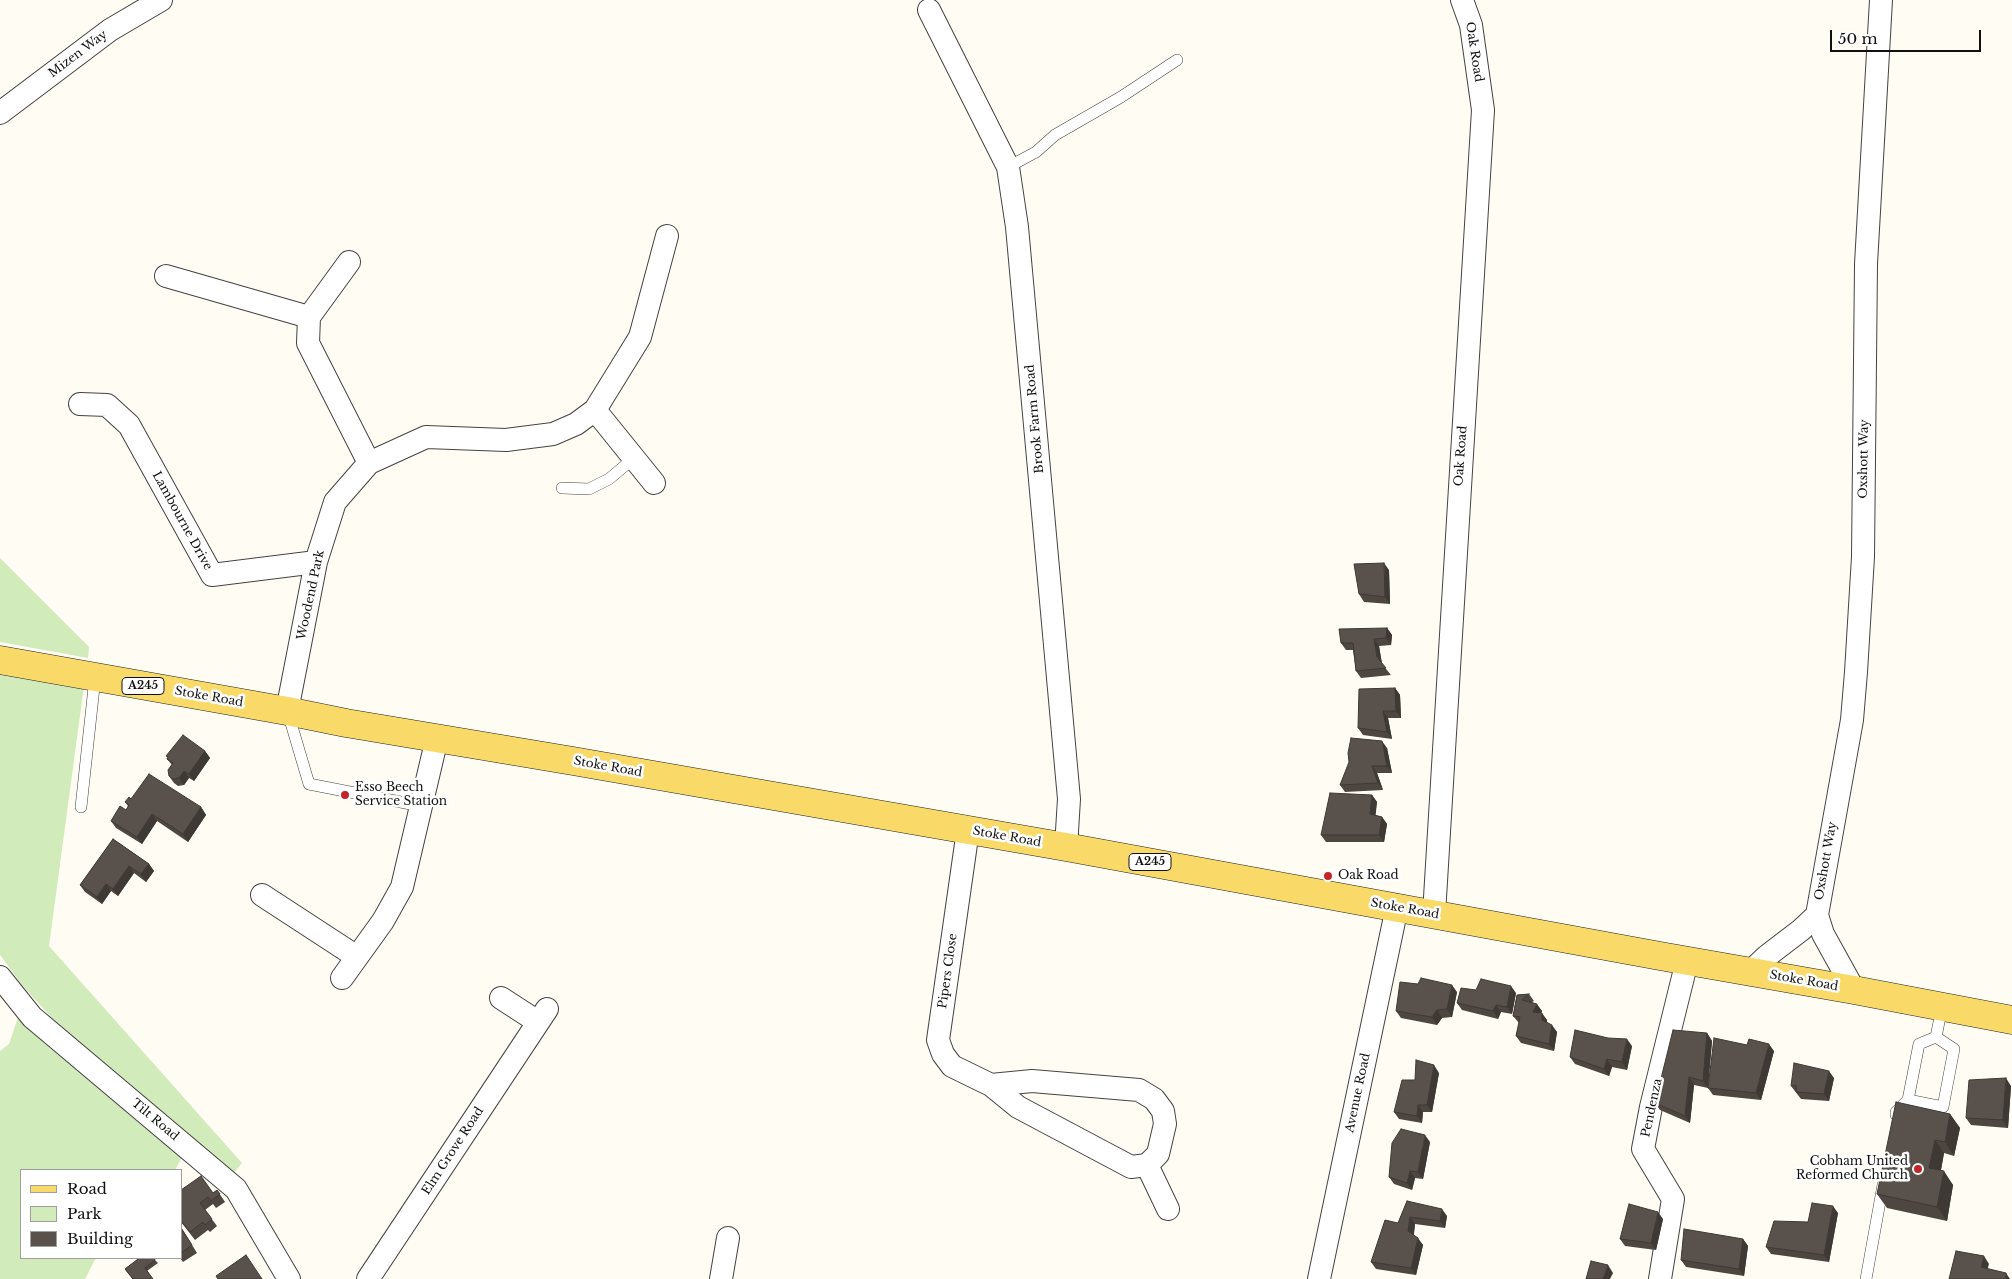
<!DOCTYPE html>
<style>
body{margin:0}
#map{position:relative;width:2012px;height:1279px;overflow:hidden;background:#fffdf3;font-family:"Libre Baskerville",serif}
canvas{display:block}
.legend{position:absolute;left:20px;top:1169px;width:162px;height:90px;box-sizing:border-box;background:#fff;border:1px solid #9f9f9f;margin:0;padding:6px 9px;list-style:none;font-size:15px;color:#101010}
.legend li{display:flex;align-items:center;gap:10px;height:25px}
.legend b{width:25px;border:1px solid #9f9f9f}
.scale{position:absolute;left:1830px;top:30px;width:151px;height:22px;box-sizing:border-box;border:2px solid #101010;border-top:0;padding-left:6px;font-size:15px;line-height:18px;white-space:nowrap;color:#101010;-webkit-text-stroke:4px #fff;paint-order:stroke}
</style>
<div id="map">
<canvas width="2012" height="1279"></canvas>
<ul class="legend">
<li><b style="height:6px;background:#f9da69"></b>Road</li>
<li><b style="height:14px;background:#d2ebbb"></b>Park</li>
<li><b style="height:14px;background:#59514c"></b>Building</li>
</ul>
<div class="scale">50 m</div>
</div>
<script>
const context = document.querySelector('canvas').getContext('2d');
context.lineJoin = 'round';
function fill(path, color) { context.fillStyle = color; context.fill(path, 'evenodd'); }
const shape = rows => new Path2D(rows.map(r => 'M' + r).join(''));
function trace(path, color, width, dash) { context.strokeStyle = color; context.lineWidth = width; context.lineCap = dash ? 'butt' : 'round'; context.setLineDash(dash || []); context.stroke(path); }
function write(font, color, halo, rows, align = 'center') {
  context.font = font + ' "Libre Baskerville",serif'; context.lineWidth = 5; context.setLineDash([]); context.textBaseline = 'middle'; context.strokeStyle = halo; context.fillStyle = color; for (const [text, x, y, turn = 0] of rows) {
    context.save(); context.translate(x, y); context.rotate((+turn || 0) * Math.PI / 180); context.textAlign = isNaN(turn) ? turn : align; if (halo) context.strokeText(text, 0, 0); context.fillText(text, 0, 0); context.restore();
  }
}
fill(shape([
 [0,558,89,647,88,658,0,642],
 [0,670,84,686,49,946,242,1163,233,1174,59,1026,22,985,0,955],
 [18,1017,45,1044,183,1156,175,1170,21,1170,21,1258,96,1258,85,1279,0,1279,0,1051,9,1044]
]), '#d2ebbb');
const lane = shape([
 [1008,167,1036,152,1055,135,1121,97,1177,60],
 [562,488,589,489,609,479,634,458],
 [288,713,309,784,421,806],
 [81,807,95,678],
 [1908,1100,1943,1107,1954,1049,1936,1037],
 [1896,1115,1896,1112,1908,1100,1919,1044,1936,1037,1942,1007],
 [1866,1279,1883,1185]
]);
const street = shape([
 [929,10,1008,167,1017,227,1069,799,1066,847],
 [0,113,110,30,161,0],
 [349,262,309,317,308,343,369,463],
 [166,276,309,317],
 [80,404,107,405,129,425,212,575,316,562],
 [595,410,654,483],
 [287,711,316,562,335,502,369,463,426,437,506,440,553,434,576,424,595,410,640,337,667,236],
 [968,830,938,1040,943,1054,952,1066,991,1085,1018,1107,1131,1167,1147,1165,1158,1154,1165,1124,1163,1111,1154,1099,1139,1090,1032,1081,991,1085],
 [262,895,357,957],
 [1434,914,1483,110,1471,25,1462,0],
 [1750,972,1767,956,1801,930,1817,915],
 [0,977,32,1017,236,1189,289,1279],
 [342,978,383,921,402,887,437,738],
 [1854,990,1823,934,1817,915,1852,720,1856,672,1863,557,1866,264,1881,0],
 [501,998,538,1022],
 [1147,1165,1168,1209],
 [368,1279,547,1009],
 [721,1279,728,1238],
 [1319,1279,1397,907],
 [1660,1279,1673,1199,1643,1149,1651,1107,1687,961]
]);
const primary = shape([
 [0,660,287,711,346,723,573,761,1066,847,1660,956,1854,990,2012,1020]
]);
trace(lane, '#434343', 12);
trace(street, '#434343', 24);
trace(primary, '#212121', 29);
trace(lane, '#fff', 11);
trace(street, '#fff', 22);
trace(primary, '#f9da69', 28);
fill(shape([
 [1389,570,1390,604,1364,602,1359,594],
 [1387,628,1392,635,1391,645,1379,646,1382,664,1391,675,1361,678,1356,671,1353,650,1346,650,1341,643],
 [1395,688,1400,695,1401,718,1388,718,1392,739,1363,735,1358,728],
 [1387,748,1392,773,1377,773,1383,790,1345,792,1340,785],
 [205,751,210,758,194,781,189,778,184,785,178,786,174,783,169,776,172,765,167,759,168,757,166,756],
 [1372,795,1377,802,1375,815,1382,817,1387,824,1384,842,1326,842,1321,835],
 [131,799,201,807,206,815,188,842,157,821,142,844,116,828,111,821,126,810,128,806,125,802],
 [113,839,149,864,154,871,146,882,134,873,118,896,111,891,102,904,85,892,80,885],
 [1476,990,1516,993,1512,1014,1501,1012,1498,1019,1462,1010,1457,1003],
 [1457,992,1452,1017,1442,1018,1437,1025,1401,1018,1396,1011],
 [1529,994,1534,1001,1532,1002,1542,1011,1541,1013,1547,1020,1547,1022,1557,1032,1554,1051,1521,1043,1516,1036,1519,1023,1513,1016,1517,995],
 [1707,1033,1712,1041,1708,1088,1694,1085,1690,1123,1660,1110,1655,1103],
 [1747,1045,1774,1051,1761,1100,1713,1095,1708,1088],
 [1632,1046,1627,1070,1612,1067,1609,1076,1575,1064,1570,1057],
 [1439,1073,1432,1112,1423,1112,1422,1123,1399,1119,1394,1112,1415,1080],
 [1834,1078,1829,1101,1801,1099,1791,1086],
 [2011,1086,2008,1128,1971,1125,1966,1118],
 [1950,1114,1960,1128,1954,1156,1944,1153,1941,1170,1953,1185,1947,1221,1887,1208,1877,1194],
 [1430,1142,1423,1179,1415,1178,1412,1190,1394,1184,1389,1177],
 [181,1190,213,1193,217,1190,225,1202,216,1208,213,1204,205,1210,217,1226,210,1232,208,1230,195,1240,181,1222],
 [1407,1201,1447,1216,1445,1228,1415,1224,1414,1235,1423,1245,1416,1275,1376,1269,1371,1262,1398,1223],
 [1838,1213,1829,1262,1771,1254,1766,1247,1808,1222],
 [1663,1219,1656,1250,1625,1246,1620,1239],
 [181,1227,197,1253,183,1262,180,1258,181,1258],
 [1743,1239,1748,1246,1744,1276,1686,1267,1681,1260],
 [138,1259,155,1260,158,1263,147,1271,153,1279,133,1279,127,1272,125,1269]
]), '#4d4641');
fill(shape([
 [1384,563,1389,570,1390,604,1385,597],
 [1387,628,1392,635,1391,645,1386,638],
 [1374,639,1379,646,1382,664,1377,657],
 [1395,688,1400,695,1401,718,1396,711],
 [1383,711,1388,718,1392,739,1387,732],
 [1382,741,1387,748,1392,773,1387,766],
 [205,751,210,758,194,781,189,774],
 [1372,766,1377,773,1383,790,1378,783],
 [184,771,189,778,184,785,179,778],
 [1372,795,1377,802,1375,821,1370,814],
 [201,807,206,815,188,842,183,834],
 [152,814,157,821,142,844,137,837],
 [1382,817,1387,824,1384,842,1379,835],
 [149,864,154,871,146,882,141,874],
 [129,866,134,873,118,896,113,889],
 [106,884,111,891,102,904,97,897],
 [1452,985,1457,992,1452,1017,1447,1009],
 [1511,986,1516,993,1512,1014,1507,1007],
 [1537,1004,1542,1011,1538,1019,1533,1012],
 [1496,1005,1501,1012,1498,1019,1493,1011],
 [1437,1010,1442,1018,1437,1025,1432,1017],
 [1542,1013,1547,1020,1547,1027,1542,1020],
 [1552,1025,1557,1032,1554,1051,1549,1044],
 [1707,1033,1712,1041,1708,1088,1703,1081],
 [1627,1039,1632,1046,1627,1070,1622,1062],
 [1769,1044,1774,1051,1761,1100,1756,1093],
 [1607,1059,1612,1067,1609,1076,1604,1069],
 [1434,1065,1439,1073,1432,1112,1427,1105],
 [1829,1071,1834,1078,1829,1101,1824,1094],
 [1689,1077,1694,1085,1690,1123,1685,1116],
 [2006,1078,2011,1086,2008,1128,2003,1120],
 [1418,1105,1423,1112,1422,1123,1417,1116],
 [1950,1114,1960,1128,1954,1156,1945,1142],
 [1425,1135,1430,1142,1423,1179,1418,1172],
 [1935,1140,1944,1153,1939,1181,1929,1168],
 [1410,1171,1415,1178,1412,1190,1407,1183],
 [1944,1171,1953,1185,1947,1221,1937,1207],
 [1833,1206,1838,1213,1829,1262,1824,1255],
 [1442,1209,1447,1216,1445,1228,1440,1221],
 [1658,1212,1663,1219,1656,1250,1651,1243],
 [1410,1217,1415,1224,1413,1238,1408,1231],
 [1418,1238,1423,1245,1416,1275,1411,1268],
 [1743,1239,1748,1246,1744,1276,1739,1269],
 [1984,1256,1989,1264,1986,1274,1981,1267],
 [1608,1265,1613,1273,1610,1279,1603,1279],
 [2006,1273,2010,1279,2006,1279]
]), '#3e3935');
const building = shape([
 [1384,563,1385,597,1359,594,1354,564,1384,563],
 [1387,628,1386,638,1374,639,1377,657,1386,668,1356,671,1353,643,1341,643,1339,629,1387,628],
 [1395,688,1396,711,1383,711,1387,732,1358,728,1359,689,1395,688],
 [183,735,205,751,189,774,184,771,179,778,173,779,169,776,168,770,173,763,167,759,168,757,166,756,183,735],
 [1351,738,1382,741,1387,766,1372,766,1378,783,1340,785,1349,762,1348,753,1351,738],
 [149,774,201,807,183,834,152,814,137,837,111,821,120,806,126,810,129,805,125,802,129,797,131,799,149,774],
 [1330,793,1372,795,1370,814,1382,817,1379,835,1321,835,1330,793],
 [113,839,149,864,141,874,129,866,113,889,106,884,97,897,80,885,113,839],
 [1421,978,1452,985,1447,1009,1437,1010,1432,1017,1396,1011,1400,982,1418,984,1421,978],
 [1481,979,1511,986,1507,1007,1496,1005,1493,1011,1457,1003,1461,988,1476,990,1481,979],
 [1529,994,1522,1000,1537,1004,1533,1012,1542,1013,1542,1020,1552,1025,1549,1044,1516,1036,1520,1017,1513,1016,1517,995,1529,994],
 [1575,1030,1608,1038,1627,1039,1622,1062,1607,1059,1604,1069,1570,1057,1575,1030],
 [1673,1030,1707,1033,1703,1081,1689,1077,1685,1116,1655,1103,1673,1030],
 [1714,1038,1747,1045,1749,1039,1769,1044,1756,1093,1708,1088,1714,1038],
 [1416,1060,1434,1065,1427,1105,1418,1105,1417,1116,1394,1112,1402,1080,1415,1080,1416,1060],
 [1794,1063,1829,1071,1824,1094,1796,1092,1796,1085,1791,1086,1794,1063],
 [2006,1078,2003,1120,1966,1118,1969,1080,2006,1078],
 [1896,1102,1950,1114,1945,1142,1935,1140,1929,1168,1944,1171,1937,1207,1877,1194,1896,1102],
 [1401,1129,1425,1135,1418,1172,1410,1171,1407,1183,1389,1177,1392,1143,1401,1129],
 [201,1176,213,1193,217,1190,220,1194,211,1201,208,1197,200,1203,212,1219,205,1225,203,1222,190,1232,181,1221,181,1190,201,1176],
 [1407,1201,1442,1209,1440,1221,1410,1217,1408,1231,1418,1238,1411,1268,1371,1262,1385,1220,1398,1223,1407,1201],
 [1812,1203,1833,1206,1824,1255,1766,1247,1774,1221,1808,1222,1812,1203],
 [1629,1204,1658,1212,1651,1243,1620,1239,1629,1204],
 [181,1228,192,1245,181,1253,181,1228],
 [1684,1229,1743,1239,1739,1269,1681,1260,1684,1229],
 [1956,1251,1984,1256,1981,1267,2006,1273,2006,1279,1949,1279,1956,1251],
 [246,1255,262,1279,218,1279,216,1276,246,1255],
 [137,1258,154,1258,155,1260,145,1268,153,1279,133,1279,125,1269,138,1259,137,1258],
 [1591,1261,1608,1265,1603,1279,1586,1279,1591,1261]
]);
fill(building, '#59514c');
trace(building, '#3e3935', 1);
for (const [x, y, r, color] of [
 [345,795,5,"#c22528"],
 [1328,876,5,"#c22528"],
 [1918,1169,5,"#c22528"]
]) { const dot = new Path2D(); dot.arc(x, y, r, 0, 2 * Math.PI); context.fillStyle = color; context.fill(dot); trace(dot, '#fff', 2); }
for (const [x, y, w] of [
 [143,686,42],
 [1150,862,42]
]) { const box = new Path2D(); box.roundRect(x - w / 2, y - 8.5, w, 17, 4); context.fillStyle = '#fff'; context.fill(box); trace(box, '#101010', 1); }
write('bold 11px', '#101010', null, [
 ["A245",143,686],
 ["A245",1150,862]
]);
write('12px', '#101010', '#fff', [
 ["Oak Road",1474,52,81],
 ["Mizen Way",78,54,-37],
 ["Brook Farm Road",1035,419,-95],
 ["Oak Road",1461,456,-86],
 ["Oxshott Way",1864,459,-89],
 ["Lambourne Drive",182,521,61],
 ["Woodend Park",311,595,-78],
 ["Stoke Road",209,697,10],
 ["Stoke Road",608,767,10],
 ["Stoke Road",1007,837,10],
 ["Oxshott Way",1826,861,-80],
 ["Stoke Road",1405,909,10],
 ["Pipers Close",948,971,-82],
 ["Stoke Road",1804,981,10],
 ["Avenue Road",1358,1093,-78],
 ["Pendenza",1652,1108,-78],
 ["Tilt Road",155,1120,40],
 ["Elm Grove Road",453,1151,-57]
]);
write('12px', '#101010', '#fff', [
 ["Esso Beech",355,788],
 ["Service Station",355,802],
 ["Oak Road",1338,876],
 ["Cobham United",1908,1162,"right"],
 ["Reformed Church",1908,1176,"right"]
], 'left');
</script>
